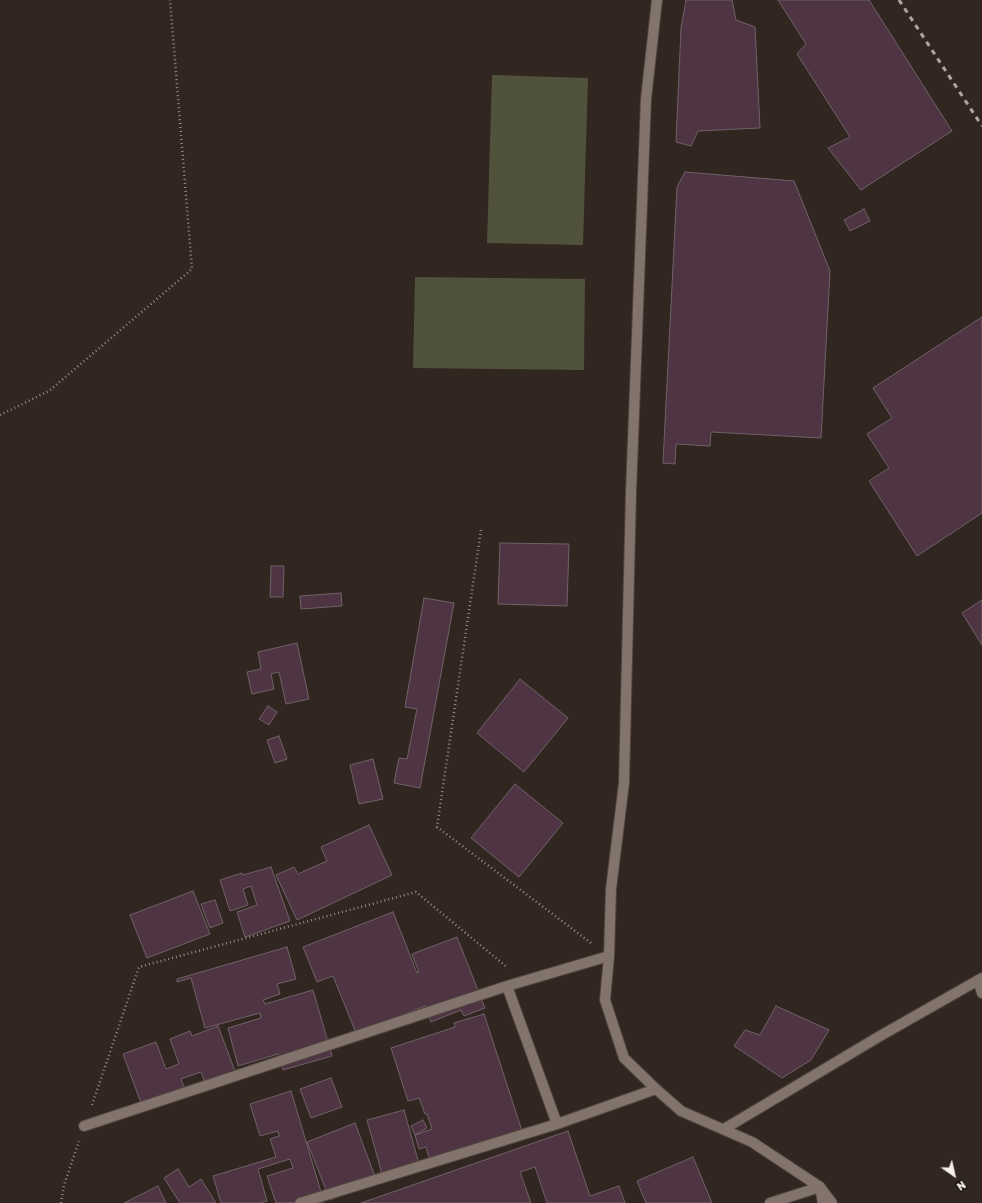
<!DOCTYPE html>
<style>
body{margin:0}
#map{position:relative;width:982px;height:1203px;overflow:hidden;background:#312620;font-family:Rubik,sans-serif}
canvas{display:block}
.north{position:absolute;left:934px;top:1155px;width:40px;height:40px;-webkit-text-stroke:3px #15100d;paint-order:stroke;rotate:146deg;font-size:11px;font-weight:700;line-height:16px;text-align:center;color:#f8f0ec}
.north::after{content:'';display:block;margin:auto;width:14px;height:18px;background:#f8f0ec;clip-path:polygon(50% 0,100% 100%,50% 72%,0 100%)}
</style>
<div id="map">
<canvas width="982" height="1203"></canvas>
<div class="north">N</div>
</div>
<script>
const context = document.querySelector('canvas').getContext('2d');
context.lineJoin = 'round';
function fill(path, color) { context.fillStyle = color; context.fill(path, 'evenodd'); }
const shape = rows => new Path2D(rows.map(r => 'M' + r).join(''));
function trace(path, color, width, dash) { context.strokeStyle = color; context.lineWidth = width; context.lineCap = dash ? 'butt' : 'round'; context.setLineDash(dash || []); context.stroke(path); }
fill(shape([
 [492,75,588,78,583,245,487,243],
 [415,277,585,279,584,370,413,368]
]), '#50523b');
const building = shape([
 [686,0,732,0,736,20,755,27,760,128,698,131,691,146,676,142,681,28,686,0],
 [778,0,869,0,952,131,861,190,828,148,850,137,797,54,806,44,778,0],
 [685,172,794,181,830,271,821,438,711,432,710,446,676,444,675,464,663,463,677,187,685,172],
 [864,209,870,221,850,231,844,220,864,209],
 [982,317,982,513,917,556,869,481,889,468,867,434,892,418,873,388,982,317],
 [500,543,569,544,567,606,498,604,500,543],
 [271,566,284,566,283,597,270,597,271,566],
 [341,593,342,606,301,609,300,596,341,593],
 [424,598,454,603,420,788,394,783,399,758,407,759,417,709,405,707,424,598],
 [982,600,982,645,962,613,982,600],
 [297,643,309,699,286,704,279,672,271,674,274,689,252,694,247,672,261,669,258,652,297,643],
 [520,679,568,718,524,772,477,733,520,679],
 [268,706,277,712,269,725,259,719,268,706],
 [279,736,287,759,275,763,267,740,279,736],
 [373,759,383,799,359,804,350,765,373,759],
 [515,784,563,823,519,877,471,838,515,784],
 [369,825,392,875,297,920,276,875,294,867,298,874,327,861,321,847,369,825],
 [271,867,290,921,245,937,237,912,257,905,251,886,243,889,248,905,230,911,220,880,242,873,243,875,271,867],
 [193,891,210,934,147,958,130,915,193,891],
 [215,900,223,923,210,928,201,904,215,900],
 [393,912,417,973,419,972,412,954,457,937,485,1008,464,1016,461,1010,431,1022,425,1006,356,1033,333,976,317,982,303,947,393,912],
 [287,947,296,979,277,984,280,994,263,1000,265,1004,313,990,332,1056,283,1070,278,1054,238,1066,228,1028,261,1018,260,1013,205,1028,191,978,177,982,177,979,287,947],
 [776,1006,829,1030,811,1060,782,1078,734,1046,745,1030,760,1035,776,1006],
 [484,1014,524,1137,432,1167,426,1147,419,1149,415,1135,432,1129,427,1114,425,1114,419,1098,408,1101,391,1048,455,1027,454,1023,484,1014],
 [218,1026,235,1071,205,1083,201,1072,181,1079,184,1087,141,1103,123,1054,156,1042,166,1069,179,1064,170,1039,190,1031,192,1036,218,1026],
 [331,1078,342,1107,311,1118,300,1089,331,1078],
 [291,1091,324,1202,276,1203,267,1176,293,1168,290,1159,258,1169,267,1201,260,1203,221,1203,213,1176,276,1157,270,1139,279,1136,278,1131,260,1136,250,1104,291,1091],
 [404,1110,419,1164,382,1174,367,1120,404,1110],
 [423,1120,427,1128,415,1135,411,1126,423,1120],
 [355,1123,377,1182,330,1200,307,1142,355,1123],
 [568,1131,590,1196,619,1186,625,1203,547,1203,535,1167,520,1172,531,1203,361,1203,568,1131],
 [693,1157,712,1203,646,1203,637,1181,693,1157],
 [178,1169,189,1187,201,1179,216,1203,180,1203,164,1178,178,1169],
 [158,1186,166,1203,124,1203,158,1186]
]);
fill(building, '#4f3543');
trace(building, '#706269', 1);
const minor = shape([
 [978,980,982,993],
 [507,986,557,1124],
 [84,1126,507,986,609,956],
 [724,1129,880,1036,982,978],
 [300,1203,557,1124,656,1089],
 [770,1203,820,1187,823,1203]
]);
const tertiary = shape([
 [657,0,646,99,631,492,624,783,611,889,609,956,605,1000,624,1058,656,1089,681,1111,752,1142,820,1187,832,1203]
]);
trace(minor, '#4f453f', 12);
trace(tertiary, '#4f453f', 12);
trace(shape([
 [0,415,49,391,192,269,170,0],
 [481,530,437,827,591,943],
 [92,1105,139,967,416,892,508,968],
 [61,1203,64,1185,79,1141]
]), '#968d88', 2.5, [1, 3]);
trace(minor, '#82736c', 10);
trace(tertiary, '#82736c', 10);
trace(shape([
 [899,0,982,126]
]), '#b0a6a2', 3, [5, 5]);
</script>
